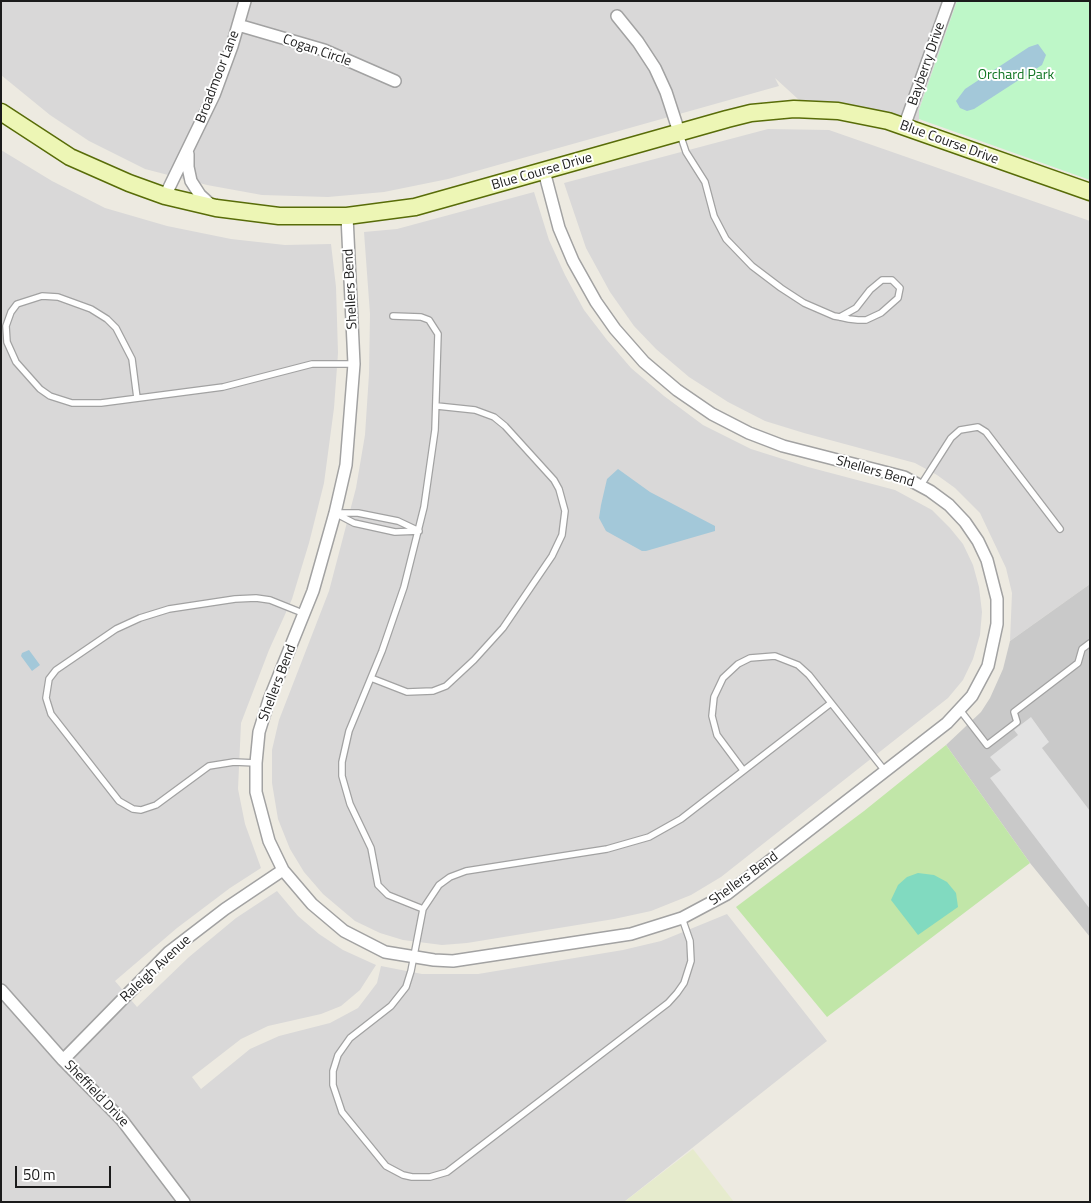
<!DOCTYPE html>
<style>
body{margin:0}
#map{position:relative;width:1091px;height:1203px;overflow:hidden;background:#edeae1;font-family:"Titillium Web",sans-serif}
canvas{display:block}
.frame{position:absolute;inset:0;border:2px solid #1b1b1b;pointer-events:none}
.scale{position:absolute;left:15px;top:1166px;width:96px;height:22px;box-sizing:border-box;border:2px solid #1b1b1b;border-top:0;padding-left:6px;font-size:15px;line-height:18px;white-space:nowrap;color:#1b1b1b;-webkit-text-stroke:4px #fff;paint-order:stroke}
</style>
<div id="map">
<canvas width="1091" height="1203"></canvas>
<div class="frame"></div>
<div class="scale">50 m</div>
</div>
<script>
const context = document.querySelector('canvas').getContext('2d');
context.lineJoin = 'round';
function fill(path, color) { context.fillStyle = color; context.fill(path, 'evenodd'); }
const shape = rows => new Path2D(rows.map(r => 'M' + r).join(''));
function trace(path, color, width, dash) { context.strokeStyle = color; context.lineWidth = width; context.lineCap = dash ? 'butt' : 'round'; context.setLineDash(dash || []); context.stroke(path); }
function write(font, color, halo, rows, align = 'center') {
  context.font = font + ' "Titillium Web",sans-serif'; context.lineWidth = 4; context.setLineDash([]); context.textBaseline = 'middle'; context.strokeStyle = halo; context.fillStyle = color; for (const [text, x, y, turn = 0] of rows) {
    context.save(); context.translate(x, y); context.rotate((+turn || 0) * Math.PI / 180); context.textAlign = isNaN(turn) ? turn : align; if (halo) context.strokeText(text, 0, 0); context.fillText(text, 0, 0); context.restore();
  }
}
fill(shape([
 [1,1,957,1,919,110,919,119,915,130,810,110,775,78,779,86,448,179,384,192,328,197,262,195,207,185,145,169,89,141,50,115,1,75],
 [768,129,829,130,1090,221,1090,584,1010,641,1012,593,1006,568,980,513,955,488,937,475,915,463,804,433,765,421,728,402,689,377,656,349,634,326,610,292,586,248,564,183],
 [1,150,52,181,105,208,167,226,231,239,285,245,331,244,336,287,338,353,334,408,324,483,309,543,292,599,269,650,241,723,238,789,245,824,261,868,230,888,177,928,115,981,137,1007,189,957,236,918,277,891,298,916,319,934,343,950,376,965,360,990,341,1006,321,1014,268,1026,241,1039,192,1077,201,1089,250,1049,279,1036,330,1023,358,1008,377,983,381,966,422,974,478,974,623,950,661,941,727,914,827,1041,624,1202,1,1202],
 [534,192,549,240,565,275,584,310,607,340,631,368,664,396,703,425,751,449,808,467,895,490,932,510,950,528,963,544,973,565,979,587,982,612,980,635,973,659,963,680,948,698,721,877,691,895,651,911,614,919,467,943,442,945,403,940,380,933,355,921,323,894,304,872,290,849,278,819,272,783,272,750,279,720,329,591,356,488,365,435,369,374,370,314,364,232,397,229]
]), '#d9d8d8');
fill(shape([
 [1090,584,1090,937,1030,863,946,745,981,712,990,698,1003,669,1010,641]
]), '#c9c9c9');
fill(shape([
 [693,1149,734,1202,624,1202]
]), '#e6ebcd');
fill(shape([
 [946,745,1030,863,827,1017,736,907,864,811]
]), '#c1e6a8');
fill(shape([
 [957,1,1090,1,1090,180,919,119,919,110]
]), '#bef7c8');
fill(shape([
 [918,873,934,875,947,882,956,893,958,907,918,935,891,900,898,885,907,877]
]), '#81dac0');
fill(shape([
 [1031,717,1049,742,1042,748,1090,811,1090,909,990,778,1001,770,990,757,1018,735,1014,730]
]), '#e3e3e3');
fill(shape([
 [1038,44,1046,55,1042,65,974,109,967,111,960,108,956,101,965,89,1029,47],
 [618,469,650,492,715,526,715,531,646,551,642,551,606,531,599,518,601,505,607,479],
 [29,650,40,665,32,671,21,656,22,653]
]), '#a3c8d9');
const service = shape([
 [680,134,686,152,705,182,714,216,726,239,752,266,781,288,804,303,834,316,840,317,849,319,858,320,866,320,881,313,898,298,900,288,892,280,882,280,870,290,856,308,840,317],
 [393,316,421,317,429,320,438,334,435,430,424,507,404,587,382,651,349,731,342,762,342,776,350,804,371,848,378,885,388,895,423,909],
 [137,398,132,359,116,328,107,319,91,309,58,297,42,296,17,304,11,312,6,326,7,342,16,362,40,389,50,396,72,403,101,403,223,387,312,364,354,364],
 [921,485,951,438,960,430,978,427,986,432,1060,529],
 [335,513,354,523,395,532,419,531],
 [336,513,358,513,398,521,417,530],
 [371,678,407,692,433,691,446,686,474,660,503,628,552,556,562,535,565,511,559,489,554,480,505,426,494,417,475,410,437,406],
 [960,710,987,745,1017,722,1014,712,1078,663,1082,649,1090,643],
 [256,763,234,762,209,766,156,805,141,810,133,809,119,801,51,714,46,698,49,679,56,670,116,629,140,618,169,609,235,599,256,598,270,600,305,614],
 [743,770,717,735,712,716,714,697,723,678,738,664,750,658,775,656,798,665,809,675,885,771],
 [682,918,690,941,691,961,684,983,677,993,668,1003,447,1172,430,1177,412,1177,403,1175,386,1166,342,1112,333,1085,333,1071,338,1055,350,1038,391,1006,406,987,411,971,423,909,439,885,450,877,466,871,607,849,649,837,681,819,831,703]
]);
const minor = shape([
 [617,16,638,42,655,68,666,92,679,132],
 [238,25,324,50,395,81],
 [904,127,949,1],
 [188,154,188,167,191,181,200,195,211,205],
 [165,196,214,95,232,46,245,1],
 [347,216,354,364,346,465,335,513,313,591,269,700,259,732,256,763,256,792,269,841,283,870,312,904,344,931,385,952,434,960,453,961,631,934,682,918,727,894,947,723,972,696,988,666,997,624,997,599,987,560,978,541,965,522,949,505,930,491,904,477,783,446,749,433,712,414,677,390,644,362,615,329,596,302,573,261,559,228,544,171],
 [1,990,63,1060,122,1120,184,1202],
 [63,1060,169,952,225,909,283,870]
]);
const secondary = shape([
 [1,112,70,157,129,183,165,196,216,208,279,216,347,216,415,207,727,119,751,113,794,109,838,111,888,121,1090,192]
]);
trace(service, '#a2a2a2', 8);
trace(minor, '#a2a2a2', 14);
trace(secondary, '#586c08', 19);
trace(service, '#fff', 5.5);
trace(minor, '#fff', 11);
trace(secondary, '#edf6b5', 16);
write('14px', '#1b1b1b', '#fff', [
 ["Cogan Circle",317,51,19],
 ["Bayberry Drive",927,64,-71],
 ["Broadmoor Lane",218,77,-69],
 ["Blue Course Drive",949,143,20],
 ["Blue Course Drive",542,172,-16],
 ["Shellers Bend",351,289,-93],
 ["Shellers Bend",875,472,16],
 ["Shellers Bend",278,683,-69],
 ["Shellers Bend",744,879,-36],
 ["Raleigh Avenue",156,969,-43],
 ["Sheffield Drive",96,1094,46]
]);
write('14px', '#0f7421', '#fff', [
 ["Orchard Park",1016,76]
]);
</script>
